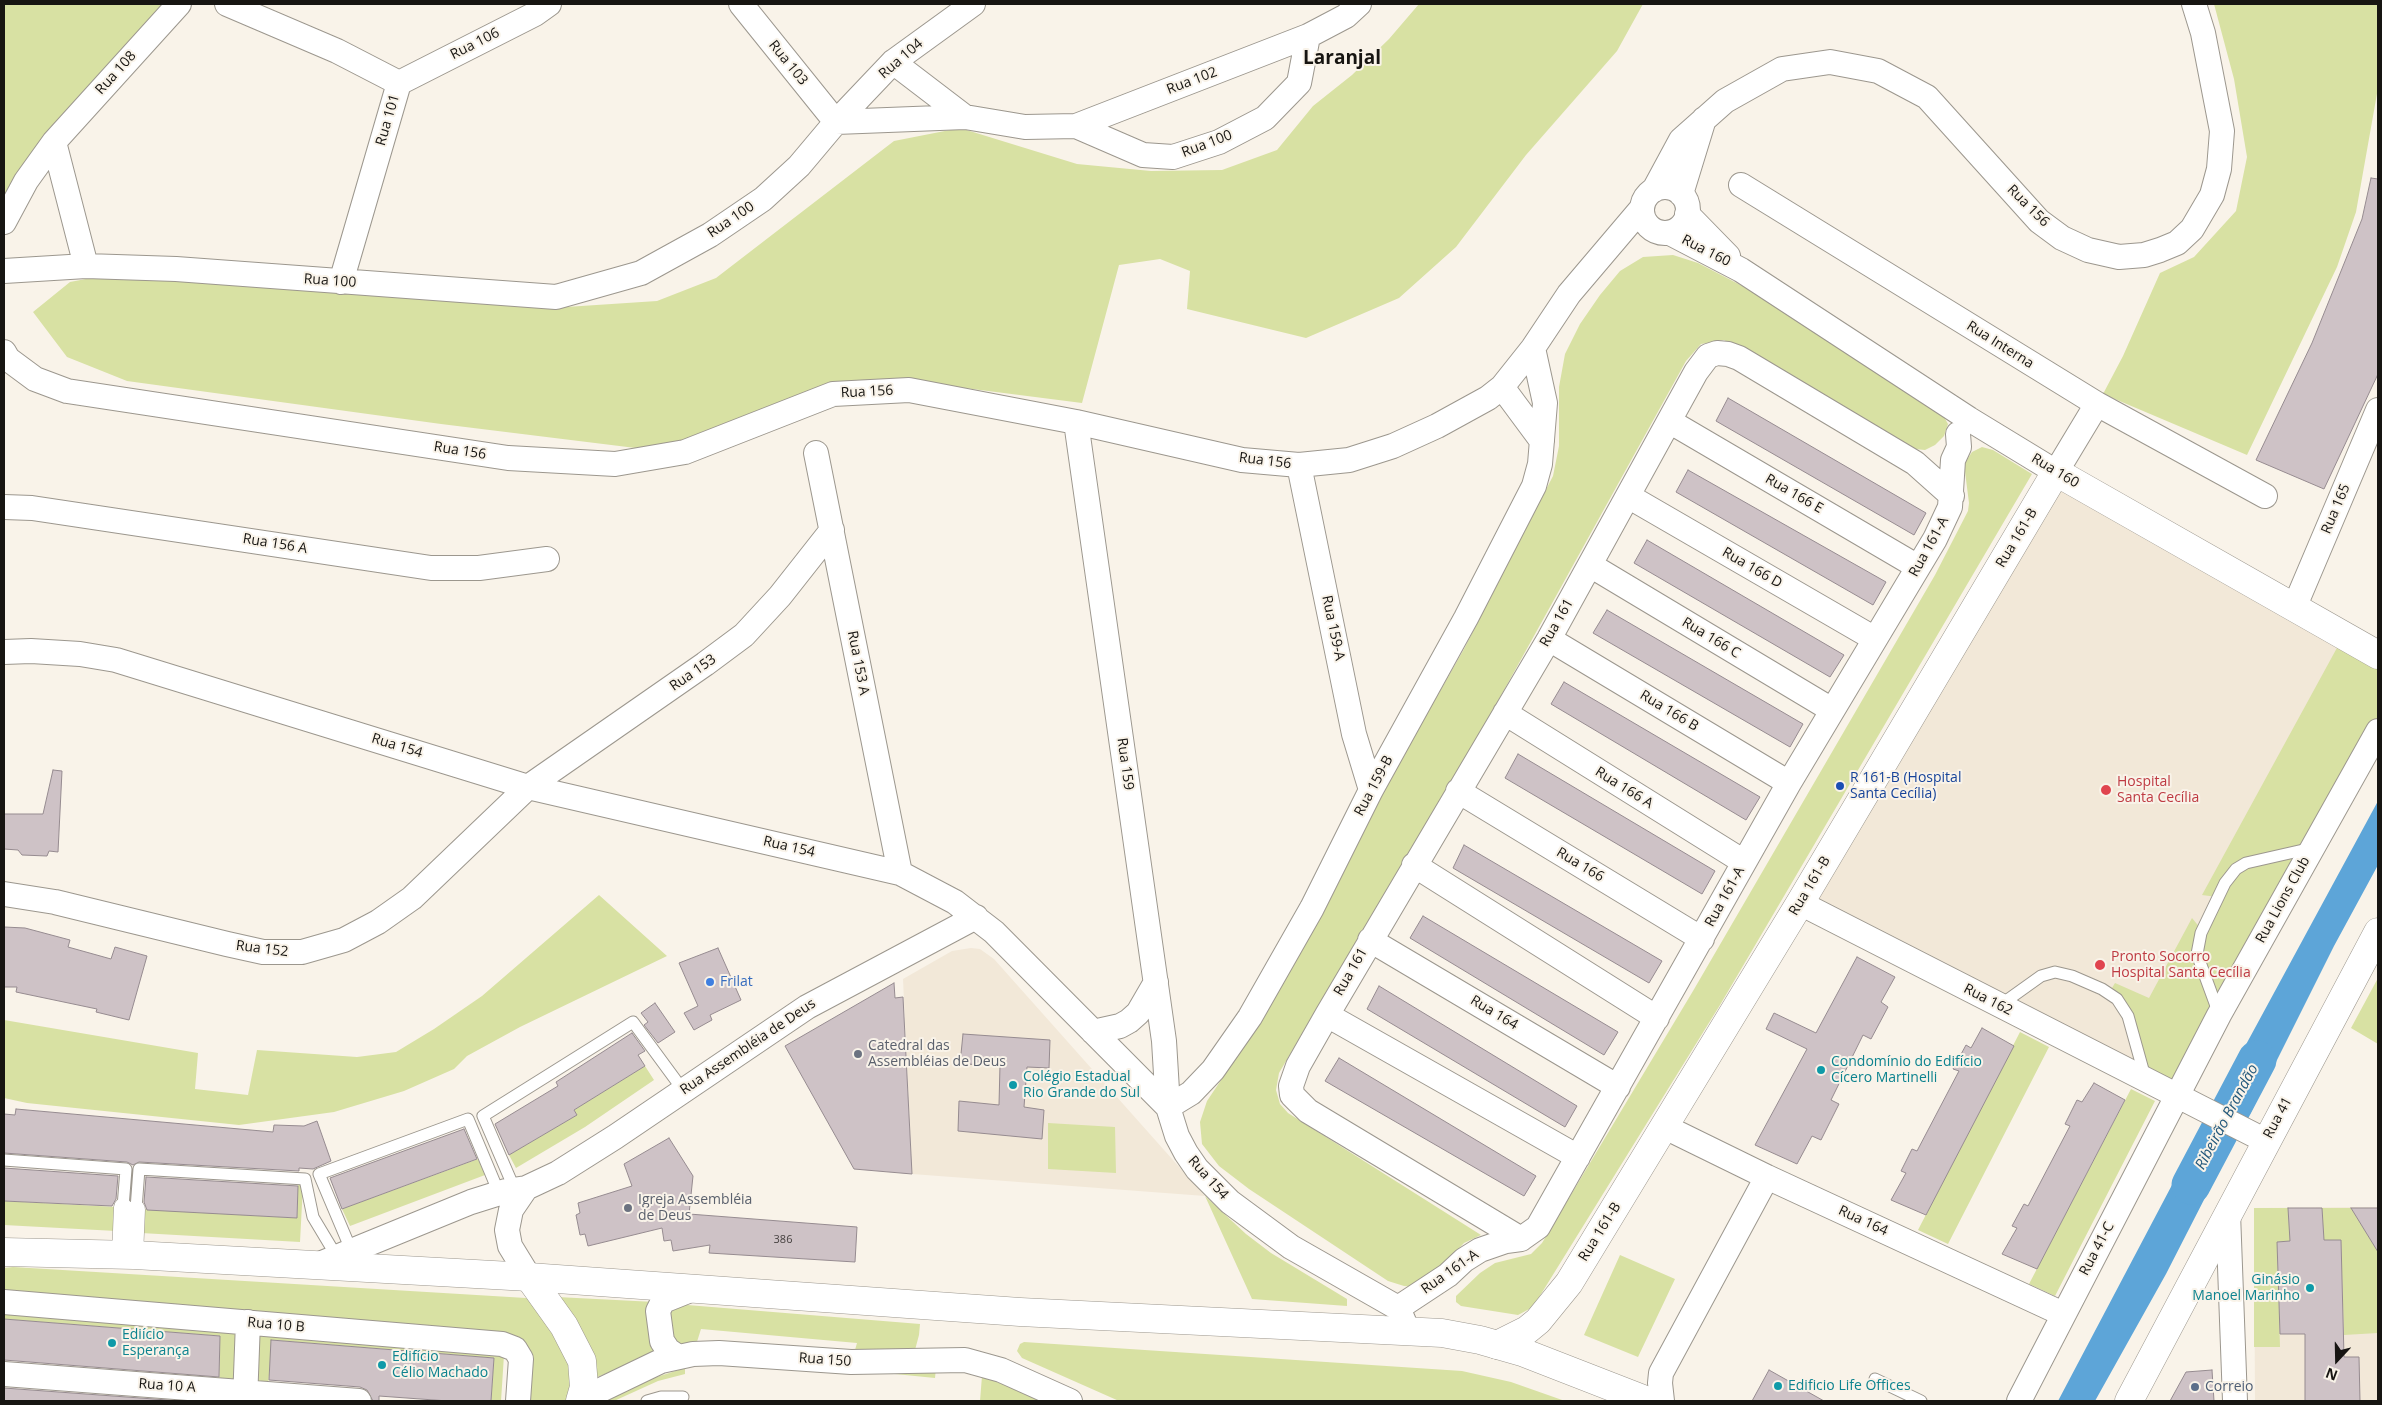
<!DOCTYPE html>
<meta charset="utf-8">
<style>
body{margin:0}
#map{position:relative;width:2382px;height:1405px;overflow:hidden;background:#f9f3e9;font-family:"Open Sans",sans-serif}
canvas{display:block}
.frame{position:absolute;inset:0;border:5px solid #171512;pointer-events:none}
.north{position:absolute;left:2312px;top:1335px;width:50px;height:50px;-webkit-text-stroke:4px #f9f3e9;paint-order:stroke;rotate:201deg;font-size:14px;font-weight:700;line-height:20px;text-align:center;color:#171512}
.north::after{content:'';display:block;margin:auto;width:18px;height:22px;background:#171512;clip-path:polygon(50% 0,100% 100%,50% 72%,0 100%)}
</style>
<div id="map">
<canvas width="2382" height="1405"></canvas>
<div class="frame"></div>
<div class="north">N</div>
</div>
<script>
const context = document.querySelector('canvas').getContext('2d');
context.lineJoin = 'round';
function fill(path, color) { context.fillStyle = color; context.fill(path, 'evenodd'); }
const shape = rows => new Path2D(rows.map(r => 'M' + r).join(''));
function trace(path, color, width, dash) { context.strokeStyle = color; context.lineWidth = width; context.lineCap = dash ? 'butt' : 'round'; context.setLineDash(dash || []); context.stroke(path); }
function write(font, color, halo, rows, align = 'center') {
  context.font = font + ' "Open Sans",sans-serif'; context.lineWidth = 4; context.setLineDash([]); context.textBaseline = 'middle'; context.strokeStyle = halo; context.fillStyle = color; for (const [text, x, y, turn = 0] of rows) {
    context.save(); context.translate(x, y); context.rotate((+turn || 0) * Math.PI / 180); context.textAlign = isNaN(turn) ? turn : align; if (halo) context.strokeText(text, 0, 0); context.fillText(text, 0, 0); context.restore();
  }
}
fill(shape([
 [2056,472,2344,635,2177,1096,1800,903],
 [971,948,980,949,994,959,1205,1196,912,1174,903,979,952,951],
 [2378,1207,2378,1401,2255,1401,2254,1208]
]), '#f2e8d8');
fill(shape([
 [4,4,167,4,4,203],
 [1419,4,1643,4,1617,51,1526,155,1456,247,1399,298,1306,338,1187,309,1190,271,1160,259,1119,265,1082,403,902,380,668,452,441,424,127,381,67,357,33,312,70,282,112,274,551,308,657,301,716,278,894,141,960,128,1077,164,1151,171,1222,170,1277,150,1313,106,1352,75,1389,39],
 [2214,4,2378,4,2378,88,2356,212,2337,267,2247,455,2103,394,2123,356,2160,273,2194,257,2236,211,2247,157,2234,79],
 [1673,255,1698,263,1752,291,1943,415,1948,424,1944,436,1935,445,1925,450,1915,449,1724,340,1701,344,1686,361,1493,710,1279,1073,1276,1090,1280,1104,1288,1113,1481,1235,1464,1243,1428,1281,1417,1287,1404,1286,1388,1281,1249,1189,1219,1166,1202,1144,1200,1122,1207,1101,1260,1022,1379,798,1464,649,1553,476,1559,446,1559,387,1565,354,1580,324,1600,295,1620,271,1643,257],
 [1982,447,1993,450,2032,474,1720,1005,1533,1307,1518,1315,1461,1306,1456,1302,1456,1296,1480,1273,1495,1263,1531,1254,1542,1243,1693,991,1935,575,1968,511,1969,503,1964,464,1972,452],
 [2344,635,2378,655,2378,731,2184,1083,2146,1081,2132,1015,2112,988,2115,983,2149,998,2192,918,2201,929,2217,897,2202,895],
 [599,895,667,956,520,1027,467,1056,454,1069,404,1091,334,1112,239,1125,27,1103,4,1098,4,1020,198,1053,195,1089,248,1095,257,1050,357,1057,396,1052,434,1029,482,996],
 [2378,978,2378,1044,2351,1028],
 [2020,1032,2049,1047,1948,1244,1918,1230],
 [645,1066,654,1080,585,1127,516,1168,509,1155,577,1115,574,1110],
 [2131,1089,2155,1101,2055,1296,2029,1284],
 [1048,1123,1115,1127,1116,1173,1048,1169],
 [478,1159,485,1175,350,1226,342,1209],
 [298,1184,303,1185,300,1242,141,1233,142,1209,297,1218],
 [1205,1196,1246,1234,1271,1253,1347,1299,1347,1306,1252,1299],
 [4,1201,117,1207,116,1231,4,1225],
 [2254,1208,2288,1208,2290,1241,2277,1242,2280,1347,2254,1347],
 [2322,1208,2351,1208,2378,1252,2378,1333,2344,1335,2341,1241,2324,1240],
 [1620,1255,1675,1279,1638,1357,1584,1335],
 [13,1267,526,1298,534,1303,565,1349,572,1376,570,1401,525,1401,527,1357,4,1296,4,1268],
 [557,1297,655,1302,658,1353,592,1379],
 [675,1304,920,1324,919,1335,915,1350,855,1350,857,1343,701,1329,696,1345,676,1349,667,1310],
 [4,1308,237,1326,235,1385,219,1384,220,1336,4,1319],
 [255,1327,504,1355,501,1401,491,1401,494,1358,272,1340,268,1387,251,1386],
 [1024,1342,1462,1371,1511,1382,1565,1401,1119,1401,1022,1358,1017,1351,1020,1344],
 [685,1368,685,1374,658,1381,614,1401,605,1401,647,1380],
 [912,1368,936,1368,935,1378,895,1374],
 [982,1376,1007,1386,1040,1401,980,1401]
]), '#d8e1a3');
fill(shape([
 [2378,801,2378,865,2334,946,2250,1114,2217,1098],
 [2201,1130,2232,1145,2166,1274,2095,1401,2058,1401]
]), '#5da5d8');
fill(shape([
 [2214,1097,2217,1098,2252,1115,2248,1116,2215,1100],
 [2202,1128,2233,1143,2234,1146,2199,1129]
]), '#f9f3e9');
trace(shape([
 [2191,1185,2257,1060]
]), '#5da5d8', 39);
const building = shape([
 [2371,178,2378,179,2378,374,2324,489,2256,460,2312,343,2362,219,2371,178],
 [1728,398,1926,513,1914,535,1716,421,1728,398],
 [1688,470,1886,582,1873,605,1676,492,1688,470],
 [1647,540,1844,655,1830,677,1634,563,1647,540],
 [1607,610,1803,724,1790,747,1593,633,1607,610],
 [1564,682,1760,797,1746,820,1551,704,1564,682],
 [1518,754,1715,871,1702,894,1505,778,1518,754],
 [53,770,62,771,58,852,49,851,47,856,22,855,18,850,4,849,4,814,43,814,53,770],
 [1464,845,1662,961,1649,983,1453,868,1464,845],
 [1423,916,1618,1032,1604,1055,1410,938,1423,916],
 [4,927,25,928,70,940,68,947,111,959,115,947,147,956,129,1020,96,1012,97,1009,16,992,17,987,4,987,4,927],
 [718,948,741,1000,710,1015,712,1020,694,1030,684,1013,698,1006,679,963,718,948],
 [1857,957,1895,977,1881,1002,1888,1007,1871,1039,1863,1035,1831,1100,1839,1104,1821,1140,1812,1136,1797,1164,1755,1145,1807,1049,1766,1029,1774,1013,1816,1033,1857,957],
 [894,983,895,998,903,997,912,1174,854,1169,785,1046,894,983],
 [1379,986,1577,1106,1565,1127,1367,1009,1379,986],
 [655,1003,675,1032,658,1043,644,1025,648,1022,641,1013,655,1003],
 [1982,1028,2014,1046,1926,1215,1891,1200,1906,1173,1901,1171,1912,1149,1917,1151,1959,1071,1953,1069,1966,1045,1971,1048,1982,1028],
 [632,1033,645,1051,638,1055,645,1066,574,1110,577,1115,509,1155,495,1124,558,1086,556,1082,632,1033],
 [963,1034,1050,1040,1049,1068,1027,1067,1024,1107,1044,1110,1042,1139,958,1131,959,1101,999,1105,1000,1065,960,1064,963,1034],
 [1339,1058,1536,1176,1524,1196,1325,1081,1339,1058],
 [2094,1083,2125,1100,2037,1269,2002,1254,2017,1228,2012,1226,2024,1204,2028,1206,2070,1126,2065,1124,2077,1100,2082,1102,2094,1083],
 [16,1109,273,1132,274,1125,304,1126,317,1121,331,1161,313,1169,299,1168,299,1171,139,1162,133,1165,127,1162,4,1153,4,1114,15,1115,16,1109],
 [464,1129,477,1159,342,1209,330,1178,464,1129],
 [669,1138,693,1176,689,1214,857,1227,855,1262,709,1253,710,1245,673,1251,671,1240,664,1241,662,1228,588,1246,585,1234,580,1235,576,1215,580,1213,578,1203,632,1186,624,1164,669,1138],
 [4,1168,118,1176,116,1199,112,1206,4,1201,4,1168],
 [146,1177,298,1186,297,1218,147,1210,144,1202,146,1177],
 [2288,1208,2322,1208,2324,1240,2341,1240,2344,1357,2359,1357,2360,1401,2305,1401,2305,1334,2280,1334,2277,1242,2290,1241,2288,1208],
 [2351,1208,2378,1208,2378,1252,2351,1208],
 [4,1319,220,1336,219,1377,4,1360,4,1319],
 [271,1340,494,1358,491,1401,448,1401,379,1396,379,1401,373,1401,367,1390,360,1387,269,1380,271,1340],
 [1769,1370,1824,1401,1752,1401,1769,1370],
 [2212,1370,2214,1401,2170,1401,2186,1372,2212,1370],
 [4,1388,181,1401,4,1401,4,1388]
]);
fill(building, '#cec2c6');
trace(building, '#968b90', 1);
const service = shape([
 [1999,1006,2041,976,2055,972,2072,976,2102,989,2117,999,2128,1016,2145,1077],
 [2219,1014,2197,954,2201,933,2225,883,2236,869,2246,863,2312,848],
 [4,1160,126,1169,123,1207],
 [515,1190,483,1116,633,1022,683,1090],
 [136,1209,139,1169,305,1179,313,1217,337,1257],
 [352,1252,319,1174,468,1119,499,1193],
 [1875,1379,1921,1401],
 [647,1401,661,1397,683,1397]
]);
const pedestrian = shape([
 [121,1255,123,1207],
 [134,1255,136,1209]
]);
const minor = shape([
 [227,4,337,51,399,83],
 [741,4,836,122,893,62,973,4],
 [893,62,965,117],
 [399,83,535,14,549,4],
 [1076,126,1308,36],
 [54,142,86,266],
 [1741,185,2097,404,2265,496],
 '1642 210a23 23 0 1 1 46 0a23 23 0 1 1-46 0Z',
 [1654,190,1681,140,1725,101,1782,69,1830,62,1878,71,1927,97,2039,221,2062,238,2088,250,2119,257,2144,255,2160,250,2177,243,2192,229,2212,195,2219,169,2222,131,2203,33,2194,4],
 [1681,194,1704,119],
 [1687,214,1728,256],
 [4,222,26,181,54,142,179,4],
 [1670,233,1741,270,1969,419,2056,472,2097,404],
 [4,271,86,266,176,269,556,297,641,273,710,235,763,199,799,166,836,122,965,117,1025,127,1076,126,1143,155,1173,157,1219,142,1265,118,1299,83,1308,36,1346,16,1359,4],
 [341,282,399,83],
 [4,352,8,359,35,379,67,391,508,458,615,464,685,452,833,394,909,390,1076,422,1242,460,1299,465,1349,460,1393,446,1437,426,1488,398,1502,387,1533,348,1569,294,1642,208],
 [1502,387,1542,441],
 [1669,421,1918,567],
 [1076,422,1164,1041,1168,1107,1191,1093,1213,1070,1250,1017,1312,908,1371,790,1466,618,1534,486,1540,464,1545,403,1533,348],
 [816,453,900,873],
 [1299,465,1354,734,1371,790],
 [1628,496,1875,639],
 [4,507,32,508,431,568,479,568,547,559],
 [1590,565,1832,710],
 [2294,608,2378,410],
 [1549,639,1789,783],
 [4,652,31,651,80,654,116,660,528,787,900,873,955,902,994,932,1168,1107,1177,1136,1186,1153,1197,1169,1230,1202,1291,1247,1398,1308,1408,1331],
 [1505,713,1744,862],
 [1458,791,1702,939],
 [1414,865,1657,1018],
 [4,894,55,902,227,944,263,952,302,952,344,940,378,922,412,898,528,787,705,664,744,635,780,596,832,530],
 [1800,903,2266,1141],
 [1370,940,1618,1087],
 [1327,1015,1578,1157],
 [1093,1032,1120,1026,1129,1021,1138,1013,1156,982],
 [1665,1127,1767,1177,2063,1314],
 [526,1188,511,1210,507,1230,510,1246,529,1277],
 [2228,1213,2235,1401],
 [1521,1239,1308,1111,1292,1095,1291,1086,1298,1066,1327,1015,1549,639,1696,372,1708,356,1717,353,1728,354,1739,358,1915,463,1952,496],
 [317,1265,471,1202,506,1191,526,1188,558,1173,615,1137,807,1007,976,917],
 [4,1302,502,1344,515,1349,521,1359,518,1401],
 [1398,1308,1448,1275,1464,1260,1480,1250,1506,1241,1521,1239,1538,1227,1789,783,1935,539,1950,507,1953,460,1959,447,1958,434],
 [677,1356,668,1350,662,1341,658,1311,663,1301,693,1289],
 [4,1374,359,1401],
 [582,1399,661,1361,693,1354,719,1353,851,1362,965,1360,1001,1370,1070,1401],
 [245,1401,248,1322],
 [1662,1401,1660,1383,1661,1373,1767,1177],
 [2019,1401,2219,1015,2378,731]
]);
const tertiary = shape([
 [529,1277,564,1326,582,1361,584,1387,580,1401],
 [1497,1345,1527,1330,1538,1321,1569,1283,1800,903,2056,472,2378,655],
 [2129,1401,2378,932]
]);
const primary = shape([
 [4,1252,134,1255,529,1277,1020,1312,1442,1333,1480,1340,1522,1352,1648,1401]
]);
trace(service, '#9c978e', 13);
trace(pedestrian, '#9c978e', 19);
trace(minor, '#9c978e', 26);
trace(tertiary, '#9c978e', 29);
trace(primary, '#9c978e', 29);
trace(service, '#fff', 11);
trace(pedestrian, '#fff', 18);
trace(minor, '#fff', 24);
trace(tertiary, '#fff', 28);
trace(primary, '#fff', 28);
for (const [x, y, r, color] of [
 [1840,786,5,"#1a4fb4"],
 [2106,790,6,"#e0444e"],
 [2100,965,6,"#e0444e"],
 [710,982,5,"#3f7fe0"],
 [858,1054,5,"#6b7280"],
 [1821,1070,5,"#0f9aa8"],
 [1013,1085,5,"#0f9aa8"],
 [628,1208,5,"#6b7280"],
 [2310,1288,5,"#0f9aa8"],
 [112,1343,5,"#0f9aa8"],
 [382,1365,5,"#0f9aa8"],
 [1778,1386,5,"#0f9aa8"],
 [2195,1387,5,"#5c6f8a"]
]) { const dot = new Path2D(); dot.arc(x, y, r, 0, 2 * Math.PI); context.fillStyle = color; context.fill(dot); trace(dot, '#f9f3e9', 2); }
write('11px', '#45403f', null, [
 ["386",783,1240]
]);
write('14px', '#171512', '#f9f3e9', [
 ["Rua 106",475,44,-27],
 ["Rua 104",901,59,-41],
 ["Rua 103",788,63,51],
 ["Rua 108",116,73,-48],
 ["Rua 102",1192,81,-21],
 ["Rua 101",388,120,-74],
 ["Rua 100",1207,144,-21],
 ["Rua 156",2028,206,45],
 ["Rua 100",731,220,-34],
 ["Rua 160",1706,251,27],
 ["Rua 100",330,281,4],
 ["Rua Interna",2000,345,32],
 ["Rua 156",867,392,-3],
 ["Rua 156",460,451,9],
 ["Rua 156",1265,461,7],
 ["Rua 160",2055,471,31],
 ["Rua 166 E",1794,494,30],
 ["Rua 165",2336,509,-67],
 ["Rua 161-B",2017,538,-59],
 ["Rua 156 A",275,544,9],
 ["Rua 161-A",1929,547,-61],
 ["Rua 166 D",1752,568,30],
 ["Rua 161",1557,623,-60],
 ["Rua 159-A",1333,628,78],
 ["Rua 166 C",1711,638,31],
 ["Rua 153 A",858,663,79],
 ["Rua 153",693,673,-35],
 ["Rua 166 B",1669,711,31],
 ["Rua 154",397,746,17],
 ["Rua 159",1125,764,82],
 ["Rua 159-B",1374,786,-62],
 ["Rua 166 A",1624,788,32],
 ["Rua 154",789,847,13],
 ["Rua 166",1580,865,31],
 ["Rua 161-B",1810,886,-59],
 ["Rua 161-A",1725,897,-61],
 ["Rua Lions Club",2283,900,-61],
 ["Rua 152",262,949,7],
 ["Rua 161",1351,972,-60],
 ["Rua 162",1988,1000,27],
 ["Rua 164",1494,1013,31],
 ["Rua Assembléia de Deus",748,1047,-34],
 ["Rua 41",2278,1118,-62],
 ["Rua 154",1208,1178,48],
 ["Rua 164",1863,1221,25],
 ["Rua 161-B",1600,1232,-58],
 ["Rua 41-C",2097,1249,-62],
 ["Rua 161-A",1450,1272,-35],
 ["Rua 10 B",276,1325,5],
 ["Rua 150",825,1360,4],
 ["Rua 10 A",167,1386,4]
]);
write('14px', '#164399', '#f9f3e9', [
 ["R 161-B (Hospital",1850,778],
 ["Santa Cecília)",1850,794]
], 'left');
write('14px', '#be3a42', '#f9f3e9', [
 ["Hospital",2117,782],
 ["Santa Cecília",2117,798],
 ["Pronto Socorro",2111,957],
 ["Hospital Santa Cecília",2111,973]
], 'left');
write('14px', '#366cbe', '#f9f3e9', [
 ["Frilat",720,982]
], 'left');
write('14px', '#5b616d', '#f9f3e9', [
 ["Catedral das",868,1046],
 ["Assembléias de Deus",868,1062],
 ["Igreja Assembléia",638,1200],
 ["de Deus",638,1216]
], 'left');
write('14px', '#0d838f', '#f9f3e9', [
 ["Condomínio do Edifício",1831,1062],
 ["Cícero Martinelli",1831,1078],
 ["Colégio Estadual",1023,1077],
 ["Rio Grande do Sul",1023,1093],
 ["Ginásio",2300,1280,"right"],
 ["Manoel Marinho",2300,1296,"right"],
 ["Ediício",122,1335],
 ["Esperança",122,1351],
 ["Edifício",392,1357],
 ["Célio Machado",392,1373],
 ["Edificio Life Offices",1788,1386]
], 'left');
write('14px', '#4e5e75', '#f9f3e9', [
 ["Correio",2205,1387]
], 'left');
write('italic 15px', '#24597c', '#f9f3e9', [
 ["Ribeirão Brandão",2227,1117,-62]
]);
write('bold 19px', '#171512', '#f9f3e9', [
 ["Laranjal",1342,59]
]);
</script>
